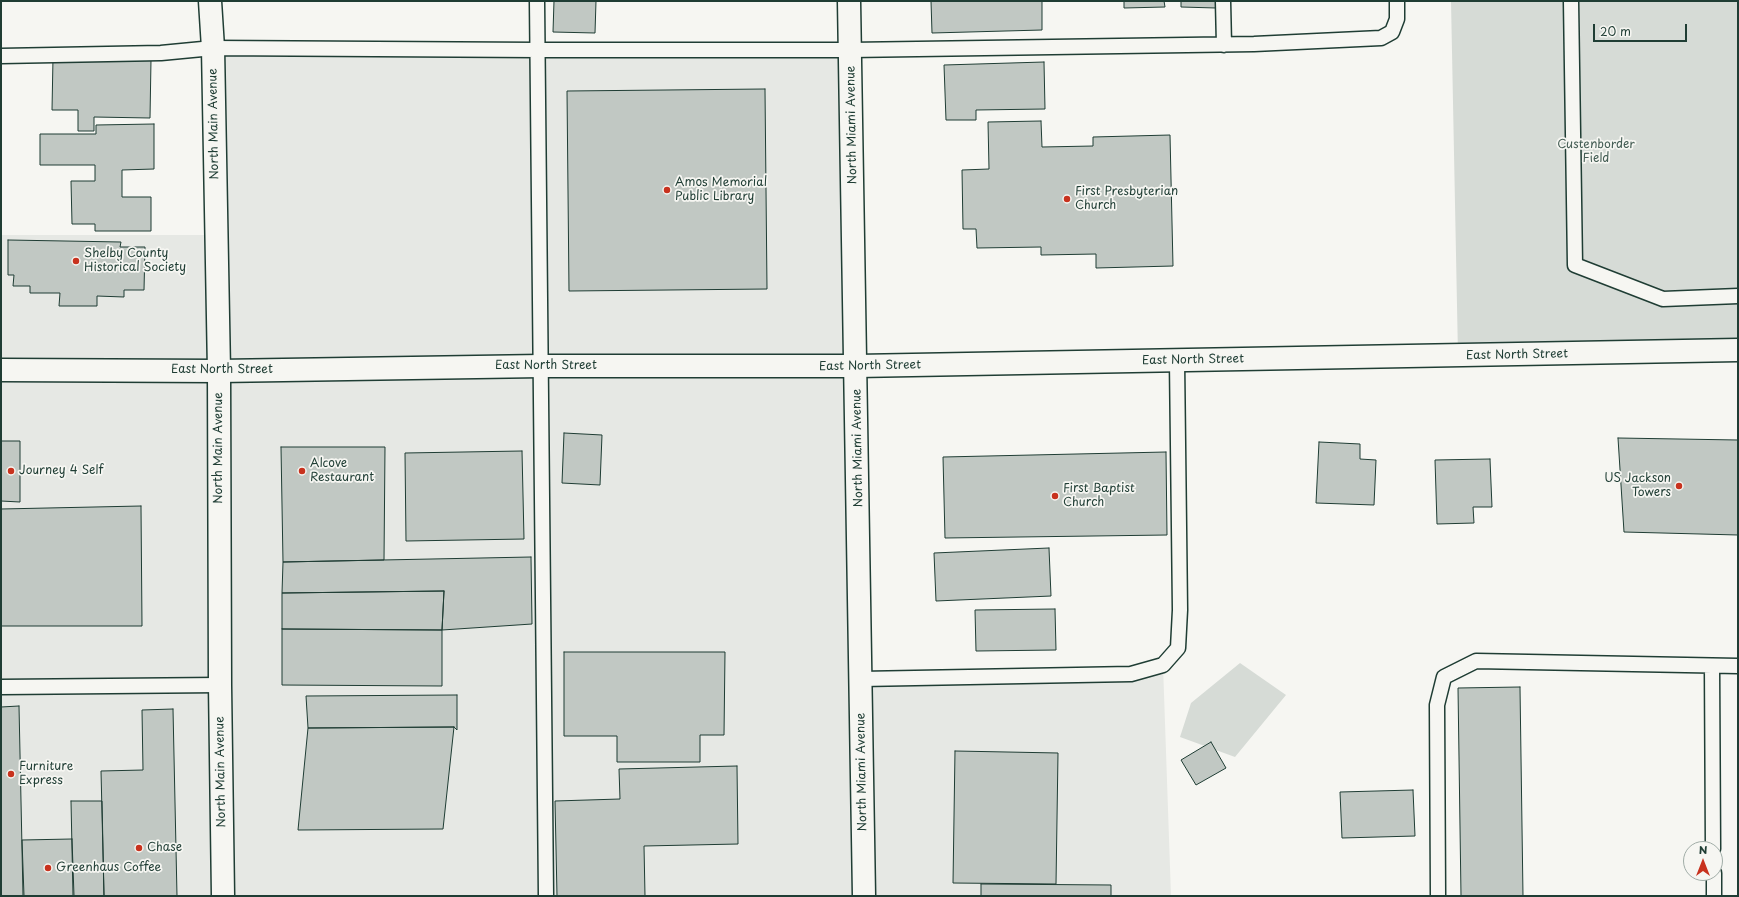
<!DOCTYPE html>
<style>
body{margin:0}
#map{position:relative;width:1739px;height:897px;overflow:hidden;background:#f6f6f2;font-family:"Playpen Sans",sans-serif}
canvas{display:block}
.frame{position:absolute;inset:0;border:2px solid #1f3d34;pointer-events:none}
.north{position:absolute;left:1683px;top:841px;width:40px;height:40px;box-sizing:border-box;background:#f6f6f2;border:1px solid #a0aca6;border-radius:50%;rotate:0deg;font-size:11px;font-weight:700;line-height:16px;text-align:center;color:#1f3d34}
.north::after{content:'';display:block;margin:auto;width:14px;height:18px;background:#c8321e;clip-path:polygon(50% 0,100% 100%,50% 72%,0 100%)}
.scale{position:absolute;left:1593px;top:24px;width:94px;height:18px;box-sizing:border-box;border:2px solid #1f3d34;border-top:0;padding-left:5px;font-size:12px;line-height:14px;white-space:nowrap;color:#1f3d34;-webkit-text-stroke:3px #f6f6f2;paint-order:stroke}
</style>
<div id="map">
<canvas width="1739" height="897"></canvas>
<div class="frame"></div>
<div class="north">N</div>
<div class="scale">20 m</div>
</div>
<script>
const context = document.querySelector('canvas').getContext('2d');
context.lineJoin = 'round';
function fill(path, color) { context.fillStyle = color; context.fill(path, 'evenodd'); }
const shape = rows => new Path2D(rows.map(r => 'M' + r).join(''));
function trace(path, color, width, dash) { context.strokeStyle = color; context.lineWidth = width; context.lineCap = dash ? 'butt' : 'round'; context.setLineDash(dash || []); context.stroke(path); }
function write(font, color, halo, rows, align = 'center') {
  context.font = font + ' "Playpen Sans",sans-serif'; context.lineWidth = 3.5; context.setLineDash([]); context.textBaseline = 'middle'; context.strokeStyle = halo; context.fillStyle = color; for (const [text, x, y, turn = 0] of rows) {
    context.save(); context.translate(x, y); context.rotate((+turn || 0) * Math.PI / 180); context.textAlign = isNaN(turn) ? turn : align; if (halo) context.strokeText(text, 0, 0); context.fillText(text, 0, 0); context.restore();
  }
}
fill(shape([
 [213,48,850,50,861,679,1131,674,1163,665,1171,896,1,896,1,235,216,235]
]), '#e6e8e4');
fill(shape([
 [1451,1,1738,1,1738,350,1458,356],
 [1240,663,1286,695,1235,757,1180,737,1191,703]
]), '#d6dbd6');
const building = shape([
 [554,1,596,1,595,33,553,32,554,1],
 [931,1,1042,1,1042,30,932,33,931,1],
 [1124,1,1164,1,1165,7,1124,8,1124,1],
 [1181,1,1216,1,1216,8,1181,7,1181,1],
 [53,58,151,60,150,118,94,117,94,131,78,131,78,110,52,110,53,58],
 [1044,62,1045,109,976,110,976,120,946,120,944,65,1044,62],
 [765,89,767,289,569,291,567,91,765,89],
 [1041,121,1042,147,1093,146,1093,137,1170,135,1173,266,1096,268,1096,254,1041,255,1041,247,977,248,976,229,963,229,962,170,989,169,988,122,1041,121],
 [154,124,154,169,122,170,122,197,151,197,151,231,95,231,95,224,72,224,71,181,95,181,95,165,40,165,40,134,96,134,96,125,154,124],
 [8,240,121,242,120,247,145,247,144,290,124,290,124,297,97,296,97,306,59,306,60,293,30,293,30,286,13,286,14,275,8,275,8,240],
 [564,433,602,435,600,485,562,483,564,433],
 [1618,438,1738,440,1738,535,1624,532,1618,438],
 [1,441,20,441,20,502,1,501,1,441],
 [1319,442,1360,444,1360,459,1376,460,1374,505,1316,503,1319,442],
 [281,447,385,447,384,560,283,562,281,447],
 [522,451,524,539,406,541,405,453,522,451],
 [1166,452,1167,535,945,538,943,457,1166,452],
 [1490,459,1492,507,1473,507,1474,523,1437,524,1435,460,1490,459],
 [141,506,142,626,1,626,1,509,141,506],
 [1049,548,1051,596,936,601,934,553,1049,548],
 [531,557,532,624,442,630,444,591,282,593,283,562,531,557],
 [444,591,442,630,282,629,282,593,444,591],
 [1055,609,1056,650,976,651,975,610,1055,609],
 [282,629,442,630,442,686,282,685,282,629],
 [564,652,725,652,724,735,700,735,700,762,617,762,617,736,564,736,564,652],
 [1520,687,1523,896,1461,896,1458,688,1520,687],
 [457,695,457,730,454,727,308,728,306,696,457,695],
 [19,706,23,896,1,896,1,707,19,706],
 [173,709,177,896,104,896,101,771,143,770,142,710,173,709],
 [454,727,443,829,298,830,308,728,454,727],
 [1211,742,1226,768,1196,785,1181,760,1211,742],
 [955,751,1058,753,1056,884,953,883,955,751],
 [737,766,738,844,644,846,645,896,557,896,555,801,620,799,619,769,737,766],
 [1413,790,1415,836,1342,838,1340,792,1413,790],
 [71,801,102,801,104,896,73,896,71,801],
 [72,839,74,896,24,896,22,840,72,839],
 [981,884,1111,885,1111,896,981,896,981,884]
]);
fill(building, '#c1c8c3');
trace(building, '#1f3d34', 1);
const lane = shape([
 [537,1,546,896],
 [1223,1,1224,45],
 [1571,1,1575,265,1663,299,1738,296],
 [1,56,161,53,213,48,538,50,850,50,1254,44,1381,38,1392,32,1397,19,1397,1],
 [1712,666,1713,849],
 [861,679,1131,674,1163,665,1178,648,1180,610,1177,361],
 [1,687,220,685],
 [1714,873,1714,896],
 [1438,896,1437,705,1444,677,1476,661,1738,666]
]);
const street = shape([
 [849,1,864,896]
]);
const secondary = shape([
 [1,370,219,371,541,366,857,366,1738,350]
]);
const primary = shape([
 [210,1,213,48,219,371,220,685,223,896]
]);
trace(lane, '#1f3d34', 17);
trace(street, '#1f3d34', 25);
trace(secondary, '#1f3d34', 25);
trace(primary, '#1f3d34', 25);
trace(lane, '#f6f6f2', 14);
trace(street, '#f6f6f2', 22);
trace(secondary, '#f6f6f2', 22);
trace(primary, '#f6f6f2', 22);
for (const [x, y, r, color] of [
 [667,190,4,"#c8321e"],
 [1067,199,4,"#c8321e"],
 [76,261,4,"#c8321e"],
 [11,471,4,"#c8321e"],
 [302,471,4,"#c8321e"],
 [1679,486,4,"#c8321e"],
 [1055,496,4,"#c8321e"],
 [11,774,4,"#c8321e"],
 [139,848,4,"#c8321e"],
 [48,868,4,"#c8321e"]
]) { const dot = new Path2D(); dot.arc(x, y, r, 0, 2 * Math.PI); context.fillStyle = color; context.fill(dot); trace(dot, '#f6f6f2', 1.5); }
write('12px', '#1f3d34', '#f6f6f2', [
 ["North Main Avenue",214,124,-91],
 ["North Miami Avenue",852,125,-91],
 ["East North Street",1517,355,-1],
 ["East North Street",1193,360,-1],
 ["East North Street",546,366],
 ["East North Street",870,366,-1],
 ["East North Street",222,370],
 ["North Main Avenue",219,448,-90],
 ["North Miami Avenue",858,448,-91],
 ["North Main Avenue",221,772,-91],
 ["North Miami Avenue",862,772,-91]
]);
write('12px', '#445d54', '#f6f6f2', [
 ["Custenborder",1596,145],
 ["Field",1596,159]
]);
write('12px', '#1f3d34', '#f6f6f2', [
 ["Amos Memorial",675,183],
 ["Public Library",675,197],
 ["First Presbyterian",1075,192],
 ["Church",1075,206],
 ["Shelby County",84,254],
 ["Historical Society",84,268],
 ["Alcove",310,464],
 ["Restaurant",310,478],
 ["Journey 4 Self",19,471],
 ["US Jackson",1671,479,"right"],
 ["Towers",1671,493,"right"],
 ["First Baptist",1063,489],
 ["Church",1063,503],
 ["Furniture",19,767],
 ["Express",19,781],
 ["Chase",147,848],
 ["Greenhaus Coffee",56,868]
], 'left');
</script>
